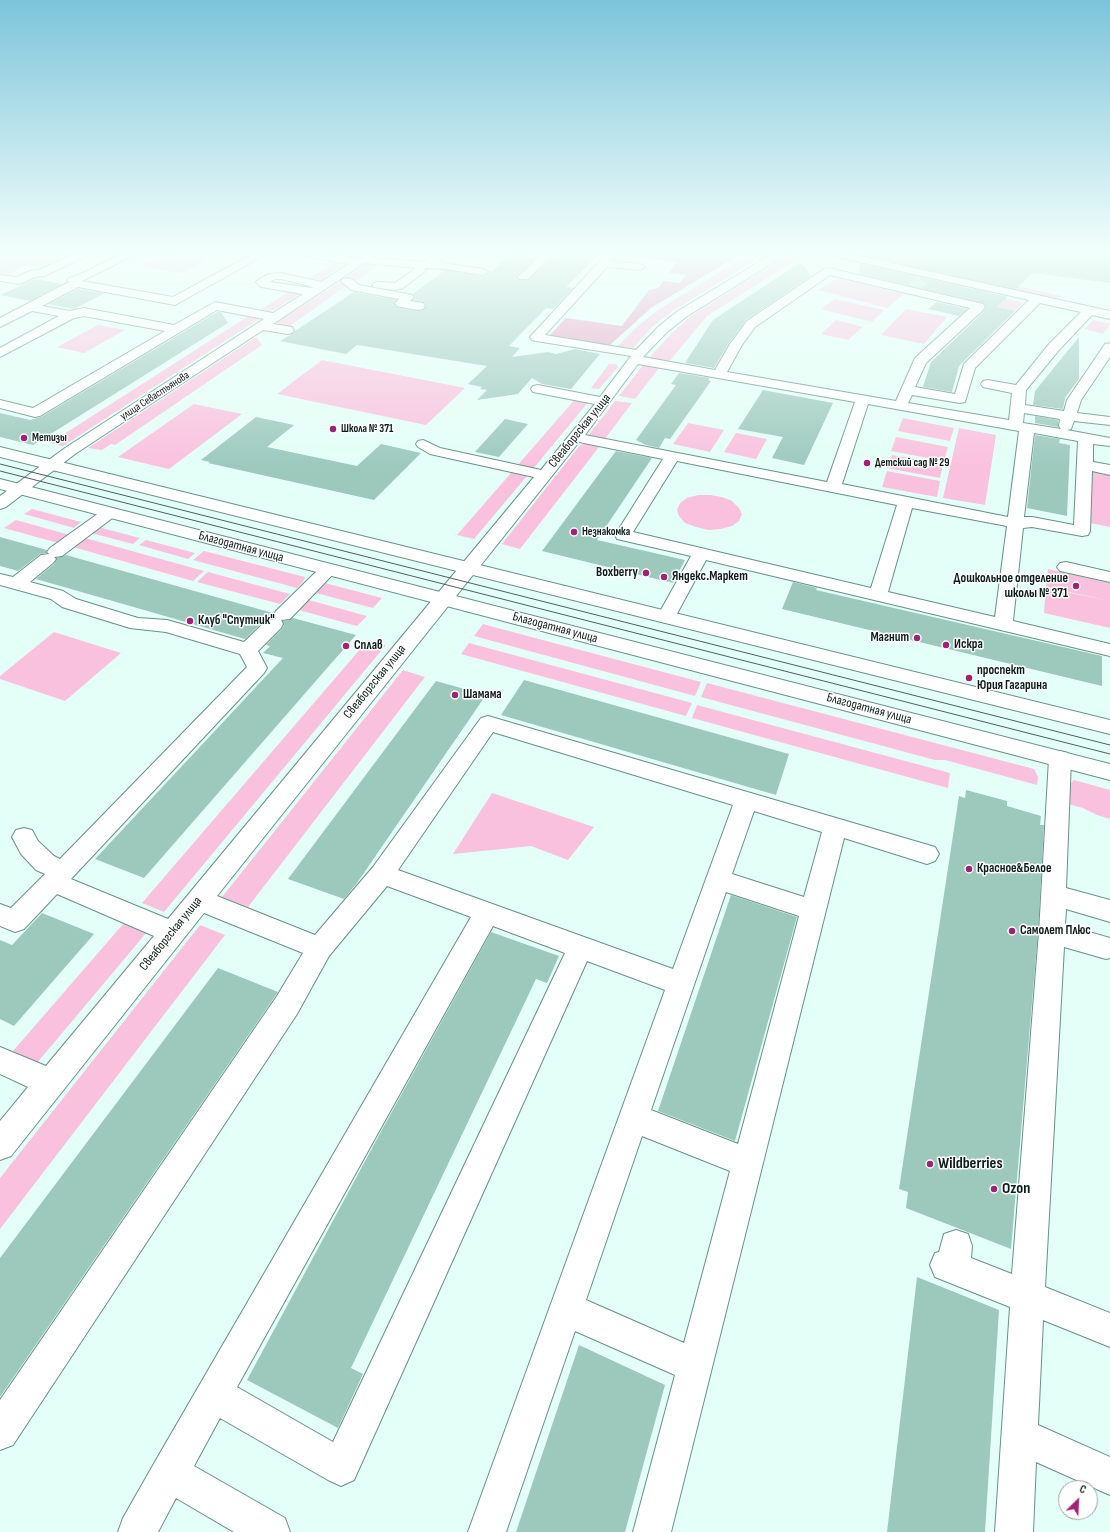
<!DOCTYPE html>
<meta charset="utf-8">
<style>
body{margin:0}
#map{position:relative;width:1110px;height:1532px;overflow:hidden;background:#e4fff7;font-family:"Sofia Sans Condensed",sans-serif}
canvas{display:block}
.north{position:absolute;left:1058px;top:1480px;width:40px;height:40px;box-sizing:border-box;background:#fff;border:1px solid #9ea5a3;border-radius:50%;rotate:24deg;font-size:11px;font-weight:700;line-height:16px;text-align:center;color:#0c1d19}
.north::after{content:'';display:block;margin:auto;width:14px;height:18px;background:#a12172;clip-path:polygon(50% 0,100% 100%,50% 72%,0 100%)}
</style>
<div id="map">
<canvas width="1110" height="1532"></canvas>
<div class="north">С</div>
</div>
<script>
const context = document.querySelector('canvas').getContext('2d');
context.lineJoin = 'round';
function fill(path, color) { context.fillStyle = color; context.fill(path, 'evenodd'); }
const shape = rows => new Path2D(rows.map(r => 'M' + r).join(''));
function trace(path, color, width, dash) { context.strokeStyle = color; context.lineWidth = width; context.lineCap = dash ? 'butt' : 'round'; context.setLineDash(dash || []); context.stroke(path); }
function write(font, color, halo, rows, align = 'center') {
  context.font = font + ' "Sofia Sans Condensed",sans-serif'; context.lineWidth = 3; context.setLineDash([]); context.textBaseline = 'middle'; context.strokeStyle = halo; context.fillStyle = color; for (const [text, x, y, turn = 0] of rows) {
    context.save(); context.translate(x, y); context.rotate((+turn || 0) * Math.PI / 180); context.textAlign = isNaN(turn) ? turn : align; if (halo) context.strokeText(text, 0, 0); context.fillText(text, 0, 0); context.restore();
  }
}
fill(shape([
 [0,253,78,253,50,268,27,265,7,275,0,274],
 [167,253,207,260,182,274,141,266],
 [751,253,767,253,671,312,651,328,633,348,618,346,638,326,658,310],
 [851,253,866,253,1067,297,1046,297],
 [790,254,801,257,707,316,668,363,648,359,672,333,691,316],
 [337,261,348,263,319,281,308,279],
 [367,263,381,264,357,281,345,278],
 [837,278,904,294,887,308,818,290],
 [339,282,345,284,346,286,290,326,276,323],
 [291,290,303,292,274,310,268,311,260,310],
 [835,299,857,304,884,310,872,322,821,309],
 [1006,299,1023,303,1015,311,997,307],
 [906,309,947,317,924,344,881,335],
 [250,315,262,317,63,446,50,443],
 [836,320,863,327,848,340,821,334],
 [1093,320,1110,324,1110,325,1103,334,1085,329],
 [98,325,125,330,84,353,57,347],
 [256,337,262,345,115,445,111,444,102,450,88,448],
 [322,360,465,388,426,425,277,394],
 [609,364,616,364,618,367,599,389,591,388],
 [643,365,659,368,635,399,619,396],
 [576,398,590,400,533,469,517,466],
 [615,401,632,403,604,440,588,436],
 [194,404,242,414,169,469,118,457],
 [903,418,954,428,950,441,898,431],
 [688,423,724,430,710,452,673,444],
 [959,428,996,435,985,505,943,498],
 [736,433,767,439,756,459,724,452],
 [896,437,948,447,944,461,891,451],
 [586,444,599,447,520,549,502,544,580,445],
 [892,455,943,464,940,478,887,468],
 [887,471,940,481,937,497,882,487],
 [1091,472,1110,475,1110,527,1090,523],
 [511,473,527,476,474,539,457,535],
 [698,495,710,495,722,497,732,501,739,508,742,514,739,521,732,526,721,529,708,530,696,527,685,523,679,516,677,510,680,503,687,498],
 [32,509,81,522,74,528,24,514],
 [16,520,70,535,58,543,4,528],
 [98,527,140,538,133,544,91,533],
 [85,538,204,571,193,581,73,547],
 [146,540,195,553,188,559,139,545],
 [204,551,305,577,303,582,297,588,193,560],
 [1048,569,1110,583,1110,601,1046,587],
 [208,572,290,594,280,604,197,582],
 [325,583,382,598,373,608,312,592,318,585],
 [1046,588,1110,601,1110,628,1044,613],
 [305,599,367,616,357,626,295,609],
 [483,624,490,626,701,682,695,696,474,636],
 [54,632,121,653,65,701,0,679,0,676],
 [368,640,386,645,164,912,142,903],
 [469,643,692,703,686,716,461,654],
 [403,670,425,677,248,907,222,897],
 [707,683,1034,769,1038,777,1037,785,945,760,935,760,701,697],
 [697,705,950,773,948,788,692,718],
 [1074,780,1110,790,1110,819,1097,815,1083,808,1068,804,1069,785],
 [492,793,594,827,568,860,531,846,453,854],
 [124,923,147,932,37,1063,13,1051],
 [200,925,225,935,0,1229,0,1178]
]), '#fac1de');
fill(shape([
 [623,253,742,253,651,308,610,345,549,336,566,318,622,326,649,290,658,288,663,281,680,283,686,275,669,273,677,262,621,255]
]), '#e49dc2');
fill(shape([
 [512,253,538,256,517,276,520,280,529,280,551,258,554,258,560,253,600,253,566,287,573,288,553,309,546,308,509,346,520,348,512,357,548,352,556,354,575,349,600,354,571,389,542,384,532,378,518,394,477,400,487,390,480,389,482,387,468,384,487,366,357,345,346,354,280,341,292,334,295,331,354,292,396,300,394,303,397,307,419,311,423,310,426,305,423,302,413,300,416,297,413,294,445,270,484,276,490,273],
 [860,253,1110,253,1110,283,1032,273,1016,289,860,255],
 [801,262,811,276,746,320,729,343,714,368,685,363,713,320],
 [860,263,1008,297,997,307,1015,311,959,366,952,392,923,387,931,362,975,320,984,311,986,306,983,303,859,274],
 [35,279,63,284,30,301,0,295],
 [78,289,105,293,74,309,49,304],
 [937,302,967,309,959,316,928,309],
 [217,312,221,312,228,323,33,445,0,437,0,413,30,420,41,417],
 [1079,337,1079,379,1065,398,1063,409,1033,405,1035,391],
 [679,373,710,378,708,380,711,381,670,439,665,438,659,448,646,445,636,440,676,385,671,384],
 [763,390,833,403,804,465,772,458,783,437,738,429],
 [1035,416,1058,420,1058,427,1035,423],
 [256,417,294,425,267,447,357,466,381,444,421,453,374,500,208,463,210,462,201,460],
 [505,419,528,424,499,457,475,452],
 [1035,435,1060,439,1059,443,1070,445,1067,516,1027,508],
 [616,451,652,458,597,540,685,560,673,583,542,551],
 [0,537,47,550,46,553,40,554,18,571,0,566],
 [66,555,273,613,274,618,266,619,245,639,36,579,54,564,57,558],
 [793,582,817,588,816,590,1102,656,1102,686,782,609],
 [293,618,356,635,144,878,95,859,283,658,263,653,270,646,266,645,282,629,284,625,283,621,290,620],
 [524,680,789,754,776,795,501,715],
 [436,681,486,695,357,883,344,899,288,879],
 [966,790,1007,801,1007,806,1041,816,1040,825,1044,825,1038,932,1011,1249,906,1208,908,1192,899,1189,959,796,965,798],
 [731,895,797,917,735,1141,658,1111],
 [42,913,94,934,14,1026,0,1019,0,940,12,945],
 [491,932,559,956,547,983,536,979,351,1368,363,1374,338,1428,247,1380,384,1126],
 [218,968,278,992,0,1397,0,1258],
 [917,1277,999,1310,985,1532,887,1532],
 [579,1345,665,1385,625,1532,516,1532]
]), '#9dc9bd');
trace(shape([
 [913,288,923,280]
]), '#c4ddd6', 12, [12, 6]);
const minor = shape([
 [77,253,90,253,89,255,44,276,35,277,22,283,18,284,0,281,0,275,17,277,30,271,39,270,77,253],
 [122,253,135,253,134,255,82,281,173,297,254,253,266,253,265,255,175,305,78,287,42,306,70,311,84,308,174,325,215,302,273,313,303,294,261,287,256,282,258,280,269,274,281,273,321,282,349,264,304,256,300,255,299,253,322,253,357,258,366,253,378,253,373,258,425,262,437,253,449,253,438,262,483,269,489,272,483,275,445,269,424,268,426,270,424,272,403,288,394,290,374,287,372,285,374,283,378,282,395,283,416,268,364,263,273,324,292,327,294,330,292,333,288,334,263,330,75,454,6,507,0,509,0,496,65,448,264,319,217,310,40,416,35,417,0,408,0,400,33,408,165,331,84,316,74,318,0,357,0,348,59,316,32,311,0,327,0,318,69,282,67,280,69,278,81,274,122,253],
 [275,279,281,279,313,287,311,288,270,282,275,279],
 [540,253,550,253,550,257,528,279,520,279,518,277,520,275,540,256,540,253],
 [607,253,618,253,612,261,640,264,645,267,640,270,607,267,545,335,636,350,658,327,678,311,774,253,786,253,785,255,686,317,666,333,643,357,715,370,730,344,747,321,824,269,828,268,983,304,985,307,983,310,926,363,915,387,955,394,964,364,1029,300,833,256,829,255,828,253,846,253,1110,311,1110,319,1092,315,1059,350,1026,390,1025,405,1064,411,1067,400,1105,344,1110,343,1110,357,1081,400,1077,413,1110,417,1110,425,1074,421,1071,429,1067,430,1110,438,1110,446,1093,444,1093,462,1110,465,1110,475,1092,471,1090,531,1088,535,1082,536,1032,527,1023,528,1013,621,1110,644,1110,656,706,560,673,621,666,623,659,621,657,617,691,556,617,539,615,535,663,459,579,442,217,896,315,935,373,867,481,718,488,716,935,847,939,854,935,861,927,864,844,838,671,1532,633,1532,675,1375,575,1331,506,1532,468,1532,665,990,587,961,354,1480,341,1486,328,1480,220,1418,194,1466,285,1518,290,1532,234,1532,176,1498,158,1532,118,1532,123,1518,156,1460,471,917,387,886,329,956,297,1014,13,1445,0,1450,0,1400,277,996,303,953,204,913,11,1156,0,1160,0,1121,28,1087,0,1074,0,1047,46,1066,154,936,57,894,24,929,15,932,0,926,0,904,11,908,45,874,36,870,21,854,12,837,16,830,24,828,32,830,38,841,54,856,60,859,247,667,240,654,166,632,130,628,62,607,51,599,0,585,0,574,13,577,41,555,49,554,47,552,50,548,103,510,109,508,115,510,117,513,115,516,62,556,54,557,56,559,53,563,30,582,63,591,76,599,138,618,167,620,244,642,267,620,276,619,274,615,276,611,322,566,328,565,334,566,337,570,290,619,281,620,283,624,281,628,258,651,267,668,264,673,71,879,168,919,534,477,430,454,418,447,416,444,418,441,423,440,440,448,541,470,595,404,533,392,531,389,533,386,538,385,600,397,631,356,536,341,532,340,530,337,607,253],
 [830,275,970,308,915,358,896,401,727,372,742,345,755,327,830,275],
 [1040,303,1081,312,1049,344,1016,385,988,380,983,381,981,384,983,387,1012,393,1009,420,908,403,912,395,960,403,965,402,975,368,1040,303],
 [638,364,855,402,827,482,585,435,638,364],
 [868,404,1019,431,1008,517,842,484,868,404],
 [1024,413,1060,419,1059,426,1061,429,1023,423,1024,413],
 [1034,433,1078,441,1074,525,1032,517,1024,517,1034,433],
 [677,461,897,505,871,588,633,532,677,461],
 [912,508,1007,526,995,617,888,592,912,508],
 [493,732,733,805,673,969,398,870,493,732],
 [754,811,822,832,804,897,732,874,754,811],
 [726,892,799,916,738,1144,651,1110,726,892],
 [493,926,565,953,333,1442,237,1387,493,926],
 [642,1136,730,1171,684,1343,586,1300,642,1136],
 [347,278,351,279,359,285,412,295,414,297,410,301,423,303,425,306,423,309,419,310,401,307,397,306,395,303,399,299,351,290,341,281,343,279,347,278],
 [1066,562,1110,572,1110,582,1060,571,1057,567,1060,563,1066,562],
 [1060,751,1068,753,1071,759,1066,888,1110,900,1110,922,1066,909,1065,925,1110,938,1110,958,1106,959,1064,947,1045,1287,1110,1313,1110,1347,1043,1320,1038,1425,1110,1457,1110,1495,1036,1462,1033,1532,995,1532,1010,1307,935,1277,930,1265,935,1253,939,1252,944,1234,956,1230,968,1234,972,1246,971,1258,1012,1274,1039,932,1049,759,1052,753,1060,751]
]);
const major = shape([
 [0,447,1110,720,1110,734,0,457,0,447],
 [0,479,1110,764,1110,780,0,489,0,479]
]);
trace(minor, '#679186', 2);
trace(major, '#679186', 2);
fill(minor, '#fff');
fill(major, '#fff');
trace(shape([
 [0,464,1110,745],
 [0,471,1110,754]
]), '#4c605b', 1);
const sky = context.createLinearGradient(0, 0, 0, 467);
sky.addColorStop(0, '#7dc4da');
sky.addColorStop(0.54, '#f3fffb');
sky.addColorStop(1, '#f3fffb00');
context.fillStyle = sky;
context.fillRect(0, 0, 1110, 467);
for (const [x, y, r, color] of [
 [333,429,4,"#a12172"],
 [24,438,4,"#a12172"],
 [867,463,4,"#a12172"],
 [574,532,4,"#a12172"],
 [646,573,4,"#a12172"],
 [664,577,4,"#a12172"],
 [1076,586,4,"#a12172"],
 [190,621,4,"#a12172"],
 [917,638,4,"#a12172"],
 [946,645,4,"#a12172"],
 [346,646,4,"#a12172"],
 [969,678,4,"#a12172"],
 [455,695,4,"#a12172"],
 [969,869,4,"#a12172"],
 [1012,931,4,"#a12172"],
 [930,1164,4,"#a12172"],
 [994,1189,4,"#a12172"]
]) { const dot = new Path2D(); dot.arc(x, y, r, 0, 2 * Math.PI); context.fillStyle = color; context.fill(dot); trace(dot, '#fff', 1.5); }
write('11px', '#0c1d19', '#fff', [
 ["улица Севастьянова",155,396,-33]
]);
write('bold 11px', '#0c1d19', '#fff', [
 ["Школа № 371",341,429],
 ["Метизы",32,438],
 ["Детский сад № 29",875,463],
 ["Незнакомка",582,532]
], 'left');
write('13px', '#0c1d19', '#fff', [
 ["Свеаборгская улица",580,431,-51],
 ["Благодатная улица",241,547,15],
 ["Благодатная улица",555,628,15],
 ["Свеаборгская улица",375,682,-51],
 ["Благодатная улица",869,709,15],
 ["Свеаборгская улица",171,934,-51]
]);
write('bold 13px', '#0c1d19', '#fff', [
 ["Boxberry",638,573,"right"],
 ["Яндекс.Маркет",672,577],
 ["Дошкольное отделение",1068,579,"right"],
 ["школы № 371",1068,594,"right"],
 ["Клуб \"Спутник\"",198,621],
 ["Магнит",909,638,"right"],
 ["Искра",954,645],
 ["Сплав",354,646],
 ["проспект",977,671],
 ["Юрия Гагарина",977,686],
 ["Шамама",463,695],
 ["Красное&Белое",977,869],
 ["Самолет Плюс",1020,931]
], 'left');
write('bold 16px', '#0c1d19', '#fff', [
 ["Wildberries",938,1164],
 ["Ozon",1002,1189]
], 'left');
</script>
